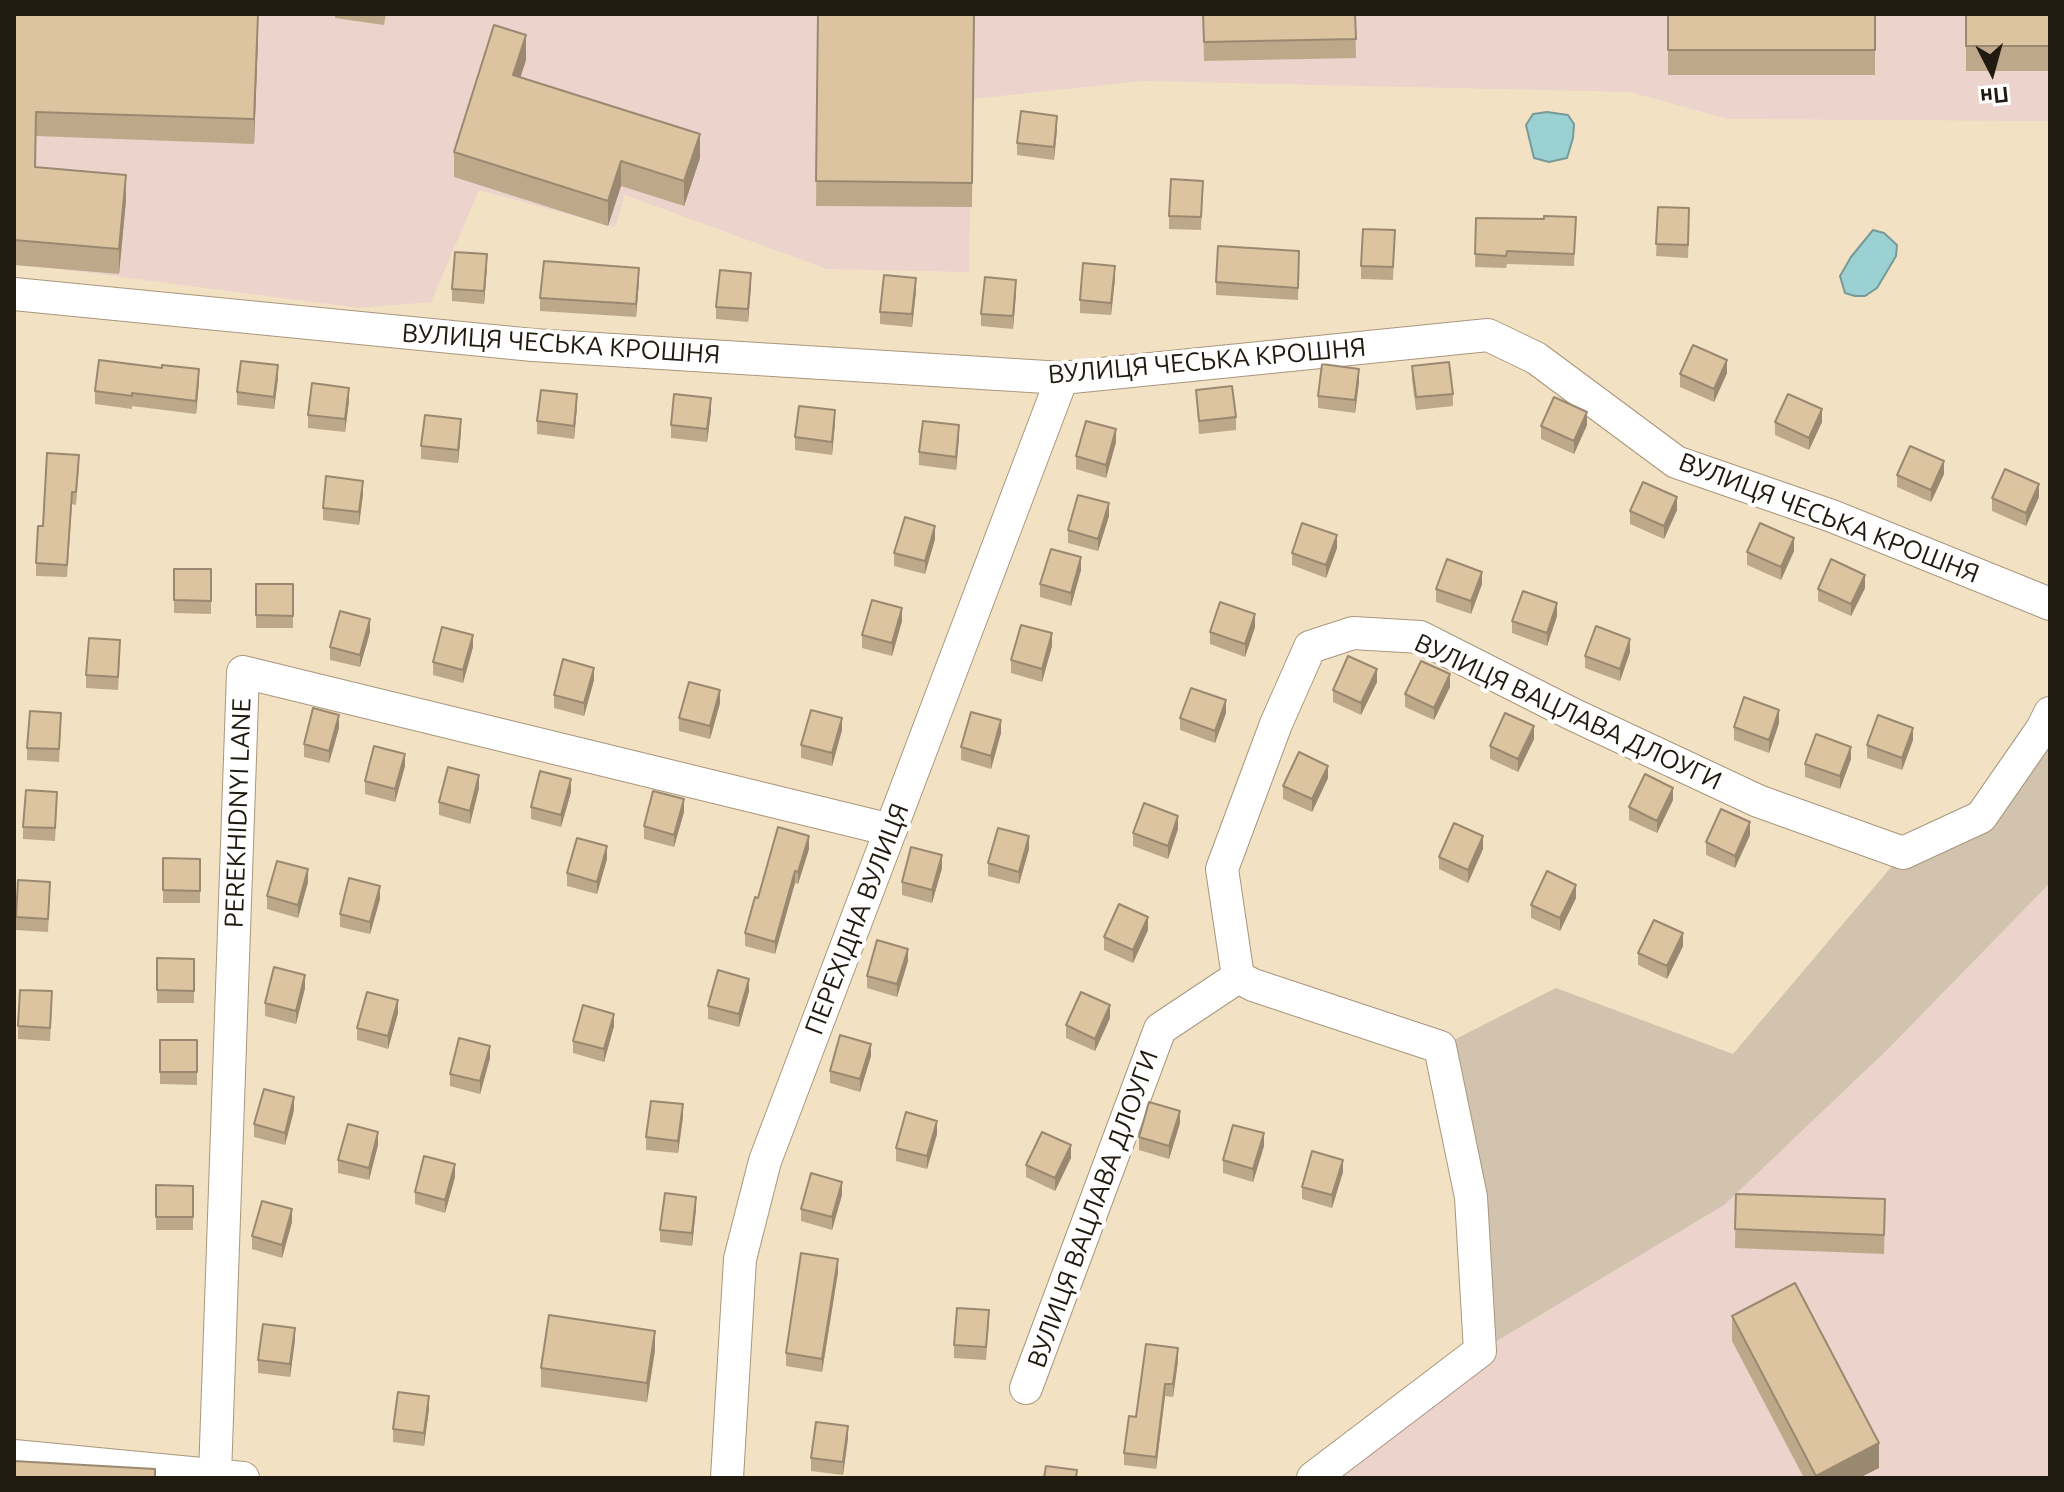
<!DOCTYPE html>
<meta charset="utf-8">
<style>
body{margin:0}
#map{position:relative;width:2064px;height:1492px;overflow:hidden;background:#f3e1c4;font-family:Ubuntu,sans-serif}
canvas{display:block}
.frame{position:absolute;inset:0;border:16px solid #211a10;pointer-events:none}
.north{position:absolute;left:1952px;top:32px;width:80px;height:80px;-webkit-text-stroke:6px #fff;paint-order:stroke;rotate:174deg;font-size:22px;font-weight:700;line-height:32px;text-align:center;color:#211a10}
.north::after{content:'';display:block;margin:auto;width:28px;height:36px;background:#211a10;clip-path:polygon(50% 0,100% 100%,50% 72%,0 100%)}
</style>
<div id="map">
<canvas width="2064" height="1492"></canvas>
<div class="frame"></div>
<div class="north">Пн</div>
</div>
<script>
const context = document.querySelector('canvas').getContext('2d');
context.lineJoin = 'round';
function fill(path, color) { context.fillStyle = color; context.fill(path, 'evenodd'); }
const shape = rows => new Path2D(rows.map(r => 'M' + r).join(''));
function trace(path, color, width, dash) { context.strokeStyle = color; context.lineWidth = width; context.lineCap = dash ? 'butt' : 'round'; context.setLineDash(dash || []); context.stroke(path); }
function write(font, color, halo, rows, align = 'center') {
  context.font = font + ' Ubuntu,sans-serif'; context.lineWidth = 8; context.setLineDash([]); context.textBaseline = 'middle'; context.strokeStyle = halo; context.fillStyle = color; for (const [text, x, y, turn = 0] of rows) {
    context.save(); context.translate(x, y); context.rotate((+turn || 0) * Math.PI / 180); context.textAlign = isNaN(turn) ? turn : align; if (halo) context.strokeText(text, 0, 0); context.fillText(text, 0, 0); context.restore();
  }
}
fill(shape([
 [14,14,2050,14,2050,121,1728,119,1630,92,1143,81,972,99,969,272,827,269,625,195,615,227,479,190,431,302,359,308,14,263],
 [2050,883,2050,1478,1313,1478,1480,1351,1890,1047]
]), '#ecd3cc');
fill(shape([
 [2050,713,2050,883,1890,1047,1724,1205,1480,1351,1440,1047,1556,988,1733,1054,1903,853,1981,817]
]), '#d1c3ae');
const water = shape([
 [1547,112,1568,115,1574,124,1573,138,1567,158,1549,162,1534,158,1526,125,1533,114,1547,112],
 [1873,230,1884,233,1897,245,1896,256,1877,288,1865,296,1855,296,1845,293,1840,276,1851,257,1873,230]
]);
fill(water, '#9cd1d3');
trace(water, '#779a98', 2);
const street = shape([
 [14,294,533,345,1062,378,1488,335,1536,358,1676,462,1832,516,2050,604],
 [1238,977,1253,985,1440,1047,1471,1197,1480,1351,1313,1478],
 [1026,1388,1160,1029,1238,977,1222,869,1276,724,1310,647,1353,633,1420,637,1572,714,1758,801,1903,853,1981,817,2042,729,2050,713],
 [14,1456,243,1478],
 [215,1475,243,672,891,830],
 [727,1478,740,1259,765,1161,1062,378]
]);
trace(street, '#a8977c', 34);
trace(street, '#fff', 32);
fill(shape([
 [14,14,258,37,254,144,36,136,36,167,126,200,119,274,14,265],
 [335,14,386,14,384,25,335,18],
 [818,14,974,14,972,207,816,206],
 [1203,14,1355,14,1356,58,1204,61],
 [1668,14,1875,14,1875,75,1668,75],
 [1966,14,2050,14,2050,71,1966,71],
 [526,60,520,78,700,158,684,206,621,186,608,226,454,177,454,152],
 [1057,129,1054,160,1017,155,1017,143],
 [1203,181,1201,230,1169,229,1169,216],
 [1658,207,1689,220,1688,258,1656,256],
 [1576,217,1574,266,1507,264,1506,268,1475,267,1476,218,1544,219],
 [1395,230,1393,280,1361,279,1361,266],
 [1299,251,1298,300,1216,295,1216,282],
 [487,267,484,304,452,301,452,289],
 [1115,279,1111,315,1080,313,1080,300],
 [639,281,636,317,540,311,540,298],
 [751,286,748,322,716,319,716,307],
 [916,291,912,327,880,324,880,312],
 [1016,293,1013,329,981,326,981,314],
 [1412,366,1453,394,1453,406,1416,410,1412,379],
 [1727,373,1714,402,1680,387,1680,374],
 [278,378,274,409,237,405,237,392],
 [199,382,196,414,132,406,132,409,95,404,95,391],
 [1359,382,1355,413,1318,408,1318,396],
 [1196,390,1236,417,1236,430,1199,434],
 [349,401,345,432,308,428,308,415],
 [577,407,574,439,537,434,537,421],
 [711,411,707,442,671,438,671,425],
 [1775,422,1822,422,1809,450,1775,435],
 [835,423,832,455,795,450,795,437],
 [1587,425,1574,454,1541,439,1541,426],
 [461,432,458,463,421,459,421,446],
 [959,438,956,470,919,465,919,452],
 [1116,442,1106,478,1076,469,1076,456],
 [79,468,76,505,72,504,67,577,36,576,36,563,43,526],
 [1944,474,1931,502,1897,487,1897,475],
 [363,494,359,525,323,520,323,508],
 [2039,497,2026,526,1992,511,1992,498],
 [1677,510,1664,539,1630,524,1630,511],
 [1109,516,1098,551,1068,543,1068,530],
 [935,539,925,574,894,566,894,553],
 [1337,548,1326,578,1292,565,1292,553],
 [1794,551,1781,580,1747,565,1747,552],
 [174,569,211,569,211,614,174,613],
 [1081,570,1071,606,1040,597,1040,584],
 [256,584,293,584,293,628,256,628],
 [1482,584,1471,614,1436,602,1436,589],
 [1865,588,1851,616,1818,601,1818,589],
 [1557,616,1547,646,1512,633,1512,621],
 [902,621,892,656,862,648,862,635],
 [1255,627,1245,657,1210,644,1210,632],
 [370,632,360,667,330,660,330,647],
 [1052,646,1042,682,1011,673,1011,660],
 [473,647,463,683,433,675,433,662],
 [1630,652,1620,681,1585,668,1585,656],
 [120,653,118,690,86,688,86,675],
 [594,680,584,716,554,708,554,695],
 [1377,682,1361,715,1333,702,1333,690],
 [1450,687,1434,720,1405,707,1405,694],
 [720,703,710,739,679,731,679,718],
 [1226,713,1215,743,1180,730,1180,718],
 [1779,723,1769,753,1734,740,1734,727],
 [61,725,59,762,27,760,27,748],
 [339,728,329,763,304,757,304,744],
 [842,730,832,766,801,758,801,745],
 [1001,733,991,769,961,760,961,747],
 [1534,739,1518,772,1490,759,1490,746],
 [1913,740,1902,770,1867,758,1867,745],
 [1851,759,1840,789,1805,777,1805,764],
 [405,766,395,802,365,794,365,781],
 [1328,778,1312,812,1283,799,1283,786],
 [479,788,470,824,439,815,439,802],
 [571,792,561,827,531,819,531,807],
 [1673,800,1657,833,1629,820,1629,807],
 [57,804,55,841,23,839,23,827],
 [684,812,674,847,644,839,644,826],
 [1178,829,1168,859,1133,846,1133,833],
 [1750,835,1735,868,1706,855,1706,842],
 [809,849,798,884,795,883,775,954,745,946,745,933],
 [1029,849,1019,884,988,876,988,863],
 [1483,849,1468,883,1439,869,1439,857],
 [163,858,200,859,200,903,163,903],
 [607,859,597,894,567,886,567,873],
 [942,868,932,903,902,895,902,882],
 [308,882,298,918,267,909,267,896],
 [50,895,48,932,16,930,16,917],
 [1576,898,1560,931,1531,918,1531,905],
 [380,899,370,934,340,927,340,914],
 [1148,930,1133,963,1104,950,1104,937],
 [1683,946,1667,979,1638,965,1638,953],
 [157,958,194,959,194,1003,157,1003],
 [908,961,897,997,867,988,867,976],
 [305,988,296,1024,265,1016,265,1003],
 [749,991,739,1027,708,1019,708,1006],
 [52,1004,50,1041,18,1039,18,1026],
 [398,1013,388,1049,357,1040,357,1028],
 [1110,1018,1095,1051,1066,1038,1066,1025],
 [614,1026,604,1062,573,1053,573,1041],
 [160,1040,197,1040,197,1085,160,1084],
 [871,1056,860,1092,830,1083,830,1071],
 [490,1058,480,1094,450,1086,450,1074],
 [294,1110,285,1145,254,1137,254,1124],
 [683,1117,678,1153,646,1150,646,1137],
 [1180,1123,1169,1159,1139,1150,1139,1137],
 [937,1134,927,1169,896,1161,896,1148],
 [378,1145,369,1180,338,1173,338,1160],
 [1264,1146,1253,1182,1223,1173,1223,1160],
 [1071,1158,1055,1191,1026,1177,1026,1165],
 [1343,1172,1332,1208,1302,1199,1302,1187],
 [455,1177,445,1213,415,1204,415,1192],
 [156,1185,193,1186,193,1230,156,1230],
 [1736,1194,1885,1218,1884,1254,1735,1248],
 [842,1195,832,1230,801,1221,801,1209],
 [696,1209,692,1246,660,1242,660,1230],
 [292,1222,282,1258,252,1249,252,1236],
 [838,1272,822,1372,786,1366,786,1353],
 [1732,1316,1879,1468,1859,1478,1804,1478,1732,1341],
 [989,1323,986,1360,954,1358,954,1345],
 [295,1340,290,1377,258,1373,258,1360],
 [655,1350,647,1402,541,1387,541,1368],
 [1178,1361,1173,1397,1165,1396,1156,1469,1124,1465,1124,1453,1136,1417],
 [429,1409,424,1446,393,1442,393,1429],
 [848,1438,843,1475,811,1471,811,1458]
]), '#bda98a');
fill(shape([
 [258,14,258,37,254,144,254,119],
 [526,35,526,60,513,100,513,75],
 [1057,116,1057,129,1054,160,1054,147],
 [700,134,700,158,684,206,684,181],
 [621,161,621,186,608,226,608,201],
 [126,175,126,200,119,274,119,249],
 [487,254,487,267,484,304,484,291],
 [1115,266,1115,279,1111,315,1111,303],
 [639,268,639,281,636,317,636,304],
 [751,273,751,286,748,322,748,309],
 [916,278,916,291,912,327,912,314],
 [1016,280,1016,293,1013,329,1013,316],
 [1727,360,1727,373,1714,402,1714,389],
 [278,365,278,378,274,409,274,397],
 [199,369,199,382,196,414,196,401],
 [1359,369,1359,382,1355,413,1355,400],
 [349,388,349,401,345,432,345,419],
 [577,394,577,407,574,439,574,426],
 [711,398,711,411,707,442,707,429],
 [1822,409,1822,422,1809,450,1809,438],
 [835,410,835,423,832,455,832,442],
 [1587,412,1587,425,1574,454,1574,441],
 [461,419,461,432,458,463,458,450],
 [959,425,959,438,956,470,956,457],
 [1116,429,1116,442,1106,478,1106,465],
 [1944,461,1944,474,1931,502,1931,490],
 [363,481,363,494,359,525,359,512],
 [2039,484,2039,497,2026,526,2026,513],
 [1677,497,1677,510,1664,539,1664,526],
 [1109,503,1109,516,1098,551,1098,539],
 [935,526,935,539,925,574,925,561],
 [1337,535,1337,548,1326,578,1326,565],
 [1794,538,1794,551,1781,580,1781,567],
 [1081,557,1081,570,1071,606,1071,593],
 [1482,572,1482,584,1471,614,1471,601],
 [1865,575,1865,588,1851,616,1851,604],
 [1557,603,1557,616,1547,646,1547,633],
 [902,608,902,621,892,656,892,643],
 [1255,614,1255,627,1245,657,1245,644],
 [370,619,370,632,360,667,360,655],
 [1052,633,1052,646,1042,682,1042,669],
 [473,635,473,647,463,683,463,670],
 [1630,639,1630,652,1620,681,1620,669],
 [594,668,594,680,584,716,584,703],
 [1377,669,1377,682,1361,715,1361,703],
 [1450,674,1450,687,1434,720,1434,708],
 [720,690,720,703,710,739,710,726],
 [1226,700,1226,713,1215,743,1215,731],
 [1779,710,1779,723,1769,753,1769,740],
 [339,715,339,728,329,763,329,751],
 [842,718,842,730,832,766,832,753],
 [1001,720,1001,733,991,769,991,756],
 [1534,726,1534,739,1518,772,1518,759],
 [1913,728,1913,740,1902,770,1902,758],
 [1851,747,1851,759,1840,789,1840,776],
 [405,754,405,766,395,802,395,789],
 [1328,766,1328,778,1312,812,1312,799],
 [479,775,479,788,470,824,470,811],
 [571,779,571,792,561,827,561,815],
 [1673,788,1673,800,1657,833,1657,821],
 [684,799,684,812,674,847,674,835],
 [1178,816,1178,829,1168,859,1168,846],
 [1750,822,1750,835,1735,868,1735,856],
 [809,836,809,849,798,884,798,872],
 [1029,836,1029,849,1019,884,1019,872],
 [1483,836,1483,849,1468,883,1468,870],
 [607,846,607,859,597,894,597,882],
 [942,855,942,868,932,903,932,890],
 [308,869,308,882,298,918,298,905],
 [795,871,795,883,775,954,775,942],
 [1576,885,1576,898,1560,931,1560,918],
 [380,886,380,899,370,934,370,922],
 [1148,917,1148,930,1133,963,1133,950],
 [1683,933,1683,946,1667,979,1667,966],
 [908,949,908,961,897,997,897,984],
 [305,975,305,988,296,1024,296,1011],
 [749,979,749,991,739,1027,739,1014],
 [398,1000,398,1013,388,1049,388,1036],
 [1110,1005,1110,1018,1095,1051,1095,1039],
 [614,1014,614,1026,604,1062,604,1049],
 [871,1044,871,1056,860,1092,860,1079],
 [490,1046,490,1058,480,1094,480,1081],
 [294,1097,294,1110,285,1145,285,1133],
 [683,1104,683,1117,678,1153,678,1141],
 [1180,1111,1180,1123,1169,1159,1169,1146],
 [937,1121,937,1134,927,1169,927,1156],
 [378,1132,378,1145,369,1180,369,1168],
 [1264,1133,1264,1146,1253,1182,1253,1169],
 [1071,1145,1071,1158,1055,1191,1055,1178],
 [1343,1160,1343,1172,1332,1208,1332,1195],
 [455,1164,455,1177,445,1213,445,1200],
 [842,1182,842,1195,832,1230,832,1217],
 [696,1197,696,1209,692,1246,692,1233],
 [292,1209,292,1222,282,1258,282,1245],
 [838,1259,838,1272,822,1372,822,1359],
 [295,1328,295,1340,290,1377,290,1364],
 [655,1331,655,1350,647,1402,647,1383],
 [1178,1348,1178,1361,1173,1397,1173,1384],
 [1165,1384,1165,1396,1156,1469,1156,1457],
 [429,1396,429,1409,424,1446,424,1433],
 [848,1426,848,1438,843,1475,843,1462],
 [1879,1443,1879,1468,1859,1478,1816,1478,1816,1476]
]), '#9a8970');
const building = shape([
 [14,14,258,14,254,119,36,112,35,167,126,175,119,249,14,240,14,14],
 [818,14,974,14,972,183,816,181,818,14],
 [1203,14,1355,14,1356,39,1204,42,1203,14],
 [1668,14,1875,14,1875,50,1668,50,1668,14],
 [1966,14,2050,14,2050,46,1966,46,1966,14],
 [494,25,526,35,513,75,700,134,684,181,621,161,608,201,454,152,494,25],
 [1021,111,1057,116,1054,147,1017,143,1021,111],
 [1171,179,1203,181,1201,217,1169,216,1171,179],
 [1658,207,1689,208,1688,245,1656,244,1658,207],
 [1544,216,1576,217,1574,254,1507,251,1506,256,1475,254,1476,218,1544,219,1544,216],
 [1363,229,1395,230,1393,267,1361,266,1363,229],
 [1218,246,1299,251,1298,288,1216,282,1218,246],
 [455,252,487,254,484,291,452,289,455,252],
 [544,261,639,268,636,304,540,298,544,261],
 [1083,263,1115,266,1111,303,1080,300,1083,263],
 [720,270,751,273,748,309,716,307,720,270],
 [884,275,916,278,912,314,880,312,884,275],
 [985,277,1016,280,1013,316,981,314,985,277],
 [1693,345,1727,360,1714,389,1680,374,1693,345],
 [99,360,162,368,162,365,199,369,196,401,132,393,132,396,95,391,99,360],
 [241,361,278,365,274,397,237,392,241,361],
 [1449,362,1453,394,1416,397,1412,366,1449,362],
 [1322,364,1359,369,1355,400,1318,396,1322,364],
 [312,383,349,388,345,419,308,415,312,383],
 [1232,386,1236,417,1199,421,1196,390,1232,386],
 [541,390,577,394,574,426,537,421,541,390],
 [674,394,711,398,707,429,671,425,674,394],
 [1788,394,1822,409,1809,438,1775,422,1788,394],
 [1554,397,1587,412,1574,441,1541,426,1554,397],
 [799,406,835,410,832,442,795,437,799,406],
 [425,415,461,419,458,450,421,446,425,415],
 [923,421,959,425,956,457,919,452,923,421],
 [1086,421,1116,429,1106,465,1076,456,1086,421],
 [1910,446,1944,461,1931,490,1897,475,1910,446],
 [47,453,79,455,76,492,72,492,67,565,36,563,38,526,43,526,47,453],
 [2005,469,2039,484,2026,513,1992,498,2005,469],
 [326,476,363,481,359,512,323,508,326,476],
 [1643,482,1677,497,1664,526,1630,511,1643,482],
 [1078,495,1109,503,1098,539,1068,530,1078,495],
 [905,517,935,526,925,561,894,553,905,517],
 [1302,523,1337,535,1326,565,1292,553,1302,523],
 [1760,523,1794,538,1781,567,1747,552,1760,523],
 [1051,549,1081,557,1071,593,1040,584,1051,549],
 [1447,559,1482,572,1471,601,1436,589,1447,559],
 [1831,559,1865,575,1851,604,1818,589,1831,559],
 [174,569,211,569,211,601,174,600,174,569],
 [256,584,293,584,293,616,256,615,256,584],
 [1523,591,1557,603,1547,633,1512,621,1523,591],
 [872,600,902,608,892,643,862,635,872,600],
 [1220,602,1255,614,1245,644,1210,632,1220,602],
 [340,611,370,619,360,655,330,647,340,611],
 [1021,625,1052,633,1042,669,1011,660,1021,625],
 [1596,626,1630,639,1620,669,1585,656,1596,626],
 [442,627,473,635,463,670,433,662,442,627],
 [89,638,120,640,118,677,86,675,89,638],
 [1348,656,1377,669,1361,703,1333,690,1348,656],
 [563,659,594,668,584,703,554,695,563,659],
 [1421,661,1450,674,1434,708,1405,694,1421,661],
 [689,682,720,690,710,726,679,718,689,682],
 [1191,688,1226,700,1215,731,1180,718,1191,688],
 [1744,697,1779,710,1769,740,1734,727,1744,697],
 [313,708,339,715,329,751,304,744,313,708],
 [811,710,842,718,832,753,801,745,811,710],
 [30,711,61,713,59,749,27,748,30,711],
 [971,712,1001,720,991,756,961,747,971,712],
 [1505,713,1534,726,1518,759,1490,746,1505,713],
 [1878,715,1913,728,1902,758,1867,745,1878,715],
 [1816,734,1851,747,1840,776,1805,764,1816,734],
 [374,746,405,754,395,789,365,781,374,746],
 [1299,752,1328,766,1312,799,1283,786,1299,752],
 [448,767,479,775,470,811,439,802,448,767],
 [540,771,571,779,561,815,531,807,540,771],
 [1645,774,1673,788,1657,821,1629,807,1645,774],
 [26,790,57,792,55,828,23,827,26,790],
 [653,791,684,799,674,835,644,826,653,791],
 [1144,803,1178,816,1168,846,1133,833,1144,803],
 [1721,809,1750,822,1735,856,1706,842,1721,809],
 [1454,823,1483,836,1468,870,1439,857,1454,823],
 [778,827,809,836,798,872,795,871,775,942,745,933,755,897,758,898,778,827],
 [998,828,1029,836,1019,872,988,863,998,828],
 [577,838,607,846,597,882,567,873,577,838],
 [911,847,942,855,932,890,902,882,911,847],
 [163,858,200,859,200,891,163,890,163,858],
 [277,861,308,869,298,905,267,896,277,861],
 [1547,871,1576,885,1560,918,1531,905,1547,871],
 [349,878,380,886,370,922,340,914,349,878],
 [18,880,50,882,48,919,16,917,18,880],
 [1119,904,1148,917,1133,950,1104,937,1119,904],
 [1654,920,1683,933,1667,966,1638,953,1654,920],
 [877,940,908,949,897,984,867,976,877,940],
 [157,958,194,959,194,991,157,990,157,958],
 [274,967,305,975,296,1011,265,1003,274,967],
 [718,970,749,979,739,1014,708,1006,718,970],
 [20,990,52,991,50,1028,18,1026,20,990],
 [367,992,398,1000,388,1036,357,1028,367,992],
 [1081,992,1110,1005,1095,1039,1066,1025,1081,992],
 [583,1005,614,1014,604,1049,573,1041,583,1005],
 [840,1035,871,1044,860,1079,830,1071,840,1035],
 [459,1038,490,1046,480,1081,450,1074,459,1038],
 [160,1040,197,1040,197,1072,160,1072,160,1040],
 [264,1089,294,1097,285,1133,254,1124,264,1089],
 [651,1101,683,1104,678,1141,646,1137,651,1101],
 [1149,1102,1180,1111,1169,1146,1139,1137,1149,1102],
 [906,1112,937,1121,927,1156,896,1148,906,1112],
 [348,1124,378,1132,369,1168,338,1160,348,1124],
 [1233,1125,1264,1133,1253,1169,1223,1160,1233,1125],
 [1042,1132,1071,1145,1055,1178,1026,1165,1042,1132],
 [1312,1151,1343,1160,1332,1195,1302,1187,1312,1151],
 [424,1156,455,1164,445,1200,415,1192,424,1156],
 [811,1173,842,1182,832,1217,801,1209,811,1173],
 [156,1185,193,1186,193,1217,156,1217,156,1185],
 [665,1193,696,1197,692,1233,660,1230,665,1193],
 [1736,1194,1885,1199,1884,1235,1735,1229,1736,1194],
 [262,1201,292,1209,282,1245,252,1236,262,1201],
 [801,1253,838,1259,822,1359,786,1353,801,1253],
 [1795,1283,1879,1443,1816,1476,1732,1316,1795,1283],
 [957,1308,989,1310,986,1347,954,1345,957,1308],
 [549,1315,655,1331,647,1383,541,1368,549,1315],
 [263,1324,295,1328,290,1364,258,1360,263,1324],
 [1146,1344,1178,1348,1173,1384,1165,1384,1156,1457,1124,1453,1129,1416,1136,1417,1146,1344],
 [398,1392,429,1396,424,1433,393,1429,398,1392],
 [816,1422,848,1426,843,1462,811,1458,816,1422],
 [14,1461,155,1469,155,1478,14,1478,14,1461],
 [1046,1466,1077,1470,1076,1478,1044,1478,1046,1466]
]);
fill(building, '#dcc4a0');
trace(building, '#9a8970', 2);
write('26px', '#211a10', '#fff', [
 ["ВУЛИЦЯ ЧЕСЬКА КРОШНЯ",561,344,4],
 ["ВУЛИЦЯ ЧЕСЬКА КРОШНЯ",1207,361,-5],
 ["ВУЛИЦЯ ЧЕСЬКА КРОШНЯ",1829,518,21],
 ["ВУЛИЦЯ ВАЦЛАВА ДЛОУГИ",1568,712,25],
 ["PEREKHIDNYI LANE",238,813,-88],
 ["ПЕРЕХІДНА ВУЛИЦЯ",857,919,-69],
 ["ВУЛИЦЯ ВАЦЛАВА ДЛОУГИ",1093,1209,-70]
]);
</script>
